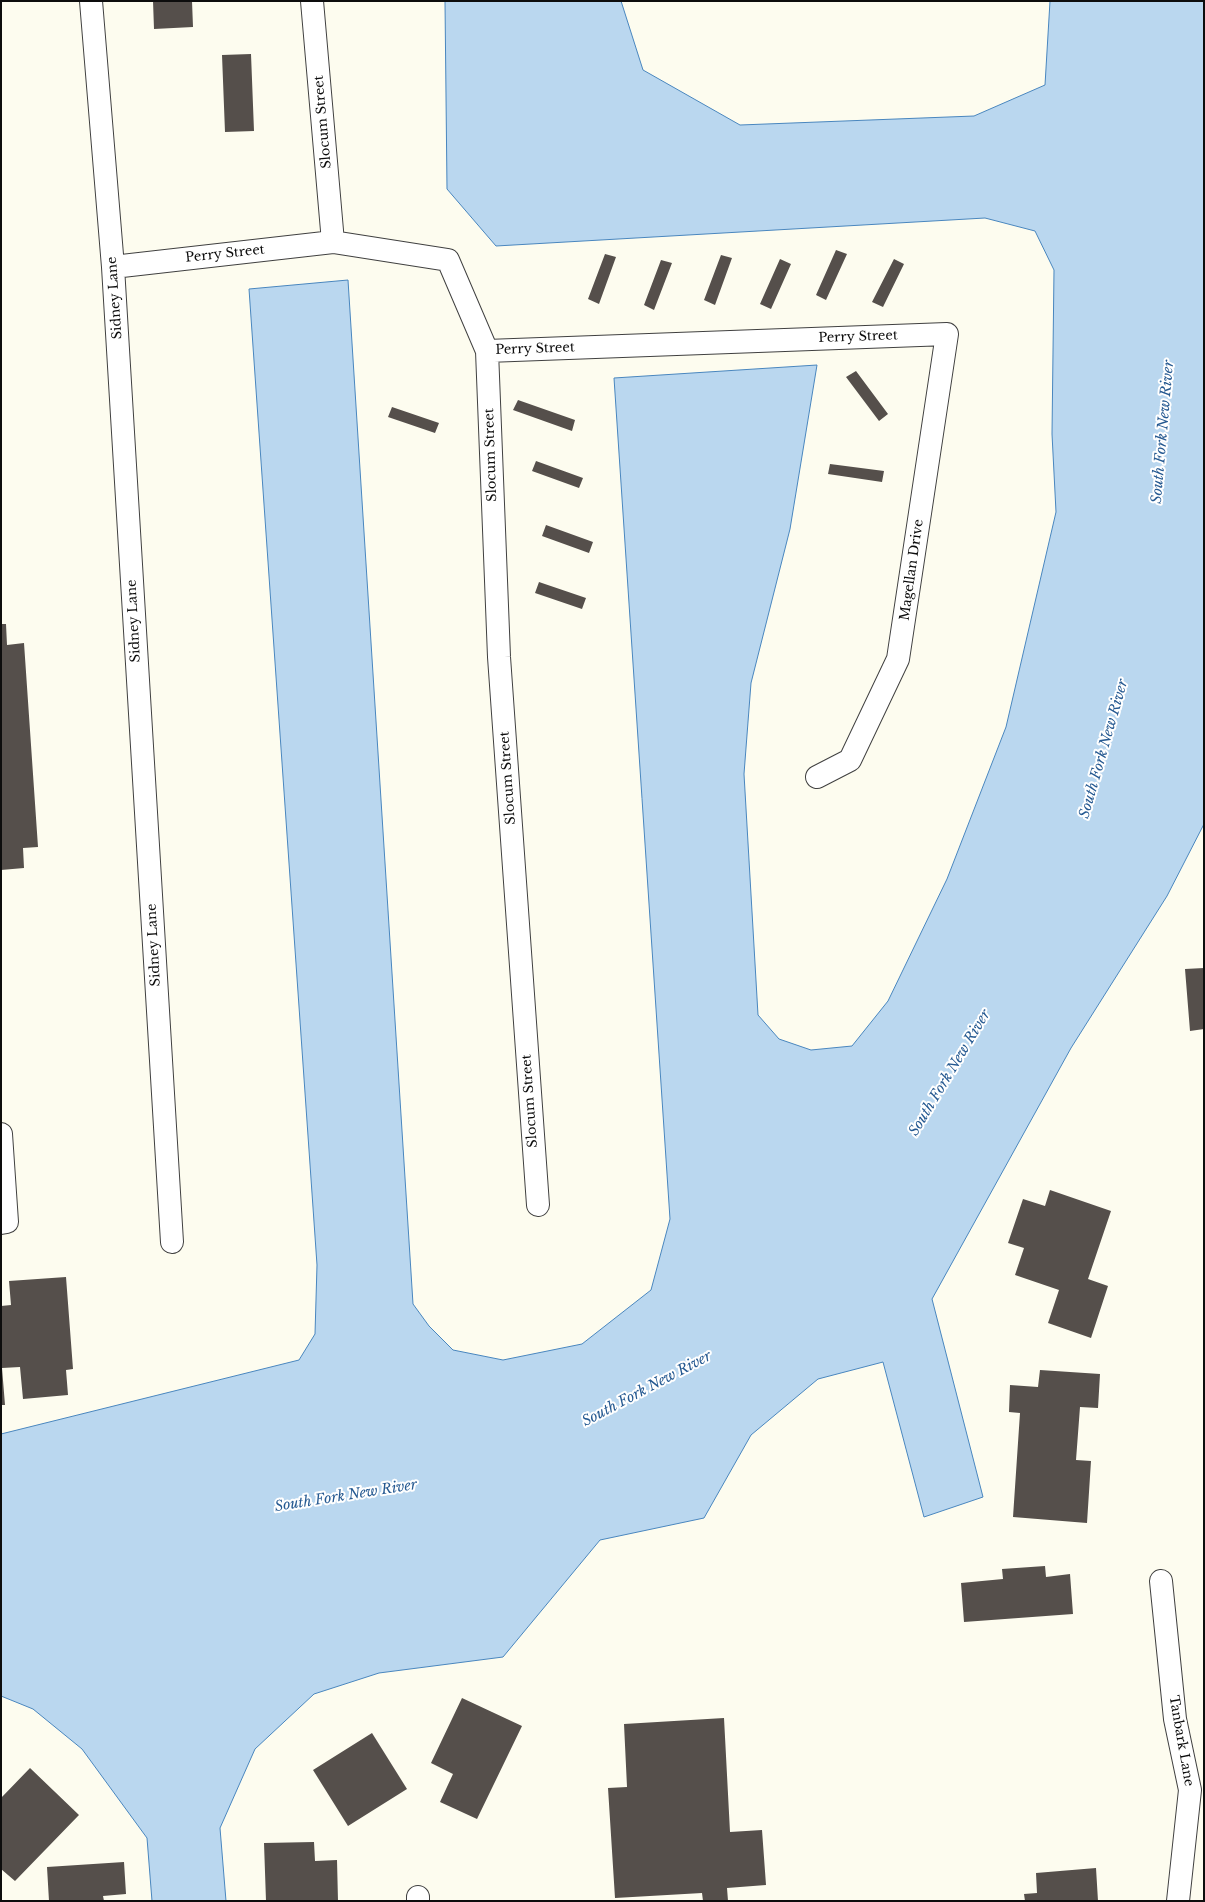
<!DOCTYPE html>
<style>
body{margin:0}
#map{position:relative;width:1205px;height:1902px;overflow:hidden;background:#fdfcef;font-family:"Libre Baskerville",serif}
canvas{display:block}
.frame{position:absolute;inset:0;border:2px solid #0d0d0d;pointer-events:none}
</style>
<div id="map">
<canvas width="1205" height="1902"></canvas>
<div class="frame"></div>
</div>
<script>
const context = document.querySelector('canvas').getContext('2d');
context.lineJoin = 'round';
function fill(path, color) { context.fillStyle = color; context.fill(path, 'evenodd'); }
const shape = rows => new Path2D(rows.map(r => 'M' + r).join(''));
function trace(path, color, width, dash) { context.strokeStyle = color; context.lineWidth = width; context.lineCap = dash ? 'butt' : 'round'; context.setLineDash(dash || []); context.stroke(path); }
function write(font, color, halo, rows, align = 'center') {
  context.font = font + ' "Libre Baskerville",serif'; context.lineWidth = 4; context.setLineDash([]); context.textBaseline = 'middle'; context.strokeStyle = halo; context.fillStyle = color; for (const [text, x, y, turn = 0] of rows) {
    context.save(); context.translate(x, y); context.rotate((+turn || 0) * Math.PI / 180); context.textAlign = isNaN(turn) ? turn : align; if (halo) context.strokeText(text, 0, 0); context.fillText(text, 0, 0); context.restore();
  }
}
const water = shape([
 [445,1,621,1,643,70,740,125,974,116,1045,85,1050,1,1204,1,1204,824,1167,896,1071,1048,932,1299,983,1497,924,1517,883,1362,818,1379,751,1435,704,1518,600,1540,503,1657,379,1673,314,1694,255,1749,220,1828,226,1901,152,1901,147,1838,82,1749,33,1709,1,1696,1,1434,299,1360,315,1334,317,1265,249,289,348,280,413,1304,429,1326,453,1350,503,1360,582,1344,651,1290,670,1219,614,378,817,365,790,529,751,683,744,774,758,1015,779,1039,811,1050,852,1046,888,1001,947,879,1006,727,1056,512,1052,434,1054,270,1035,231,985,218,496,246,447,189,445,1]
]);
fill(water, '#bad7ef');
trace(water, '#4986be', 1);
fill(shape([
 [153,1,192,1,193,27,154,29],
 [251,54,254,131,225,132,222,55],
 [836,250,847,254,826,300,816,295],
 [605,254,616,257,599,304,588,299],
 [721,255,732,258,715,305,704,300],
 [780,259,791,264,771,309,760,304],
 [894,259,904,264,883,307,872,302],
 [661,260,672,263,654,310,644,305],
 [856,371,888,414,879,421,846,377],
 [518,400,575,420,572,431,513,410],
 [392,407,439,423,435,433,388,417],
 [536,461,583,478,579,488,532,471],
 [830,464,884,471,882,482,828,474],
 [546,525,593,542,589,553,542,536],
 [539,582,586,598,582,609,535,593],
 [1,624,6,624,7,645,24,643,38,847,23,848,24,868,1,870],
 [1204,968,1204,1029,1190,1031,1185,969],
 [1050,1190,1111,1211,1088,1279,1108,1286,1091,1338,1048,1323,1059,1290,1015,1275,1024,1248,1008,1243,1023,1199,1045,1206],
 [66,1277,73,1369,66,1370,68,1395,23,1399,20,1367,2,1368,5,1405,1,1405,1,1306,11,1305,9,1281],
 [1040,1370,1100,1374,1098,1408,1080,1407,1076,1460,1091,1461,1087,1523,1013,1517,1020,1413,1009,1412,1010,1385,1038,1387],
 [1045,1566,1046,1577,1070,1574,1073,1614,964,1622,961,1583,1003,1579,1002,1569],
 [462,1698,522,1726,477,1819,440,1802,453,1774,431,1763],
 [724,1718,730,1832,762,1830,766,1885,727,1888,728,1901,703,1901,702,1893,615,1898,608,1788,627,1787,624,1724],
 [372,1733,407,1789,348,1826,313,1770],
 [30,1768,79,1815,15,1881,1,1869,1,1798],
 [314,1842,315,1861,337,1860,338,1901,266,1901,264,1843],
 [124,1862,126,1894,103,1896,104,1901,49,1901,47,1867],
 [1096,1868,1098,1901,1025,1901,1024,1894,1037,1893,1036,1873]
]), '#554f4b');
const minor = shape([
 [91,1,113,267,172,1242],
 [312,1,333,242],
 [113,267,333,242,448,260,487,351,947,334,898,659,850,760,817,777],
 [487,351,499,657,538,1205],
 [1,1134,7,1222,1,1223],
 [1161,1581,1175,1719,1190,1790,1178,1901],
 [418,1897,418,1901]
]);
trace(minor, '#404040', 24);
trace(minor, '#fff', 22);
write('13px', '#0d0d0d', '#fff', [
 ["Slocum Street",323,122,-95],
 ["Perry Street",225,254,-6],
 ["Sidney Lane",115,298,-94],
 ["Perry Street",858,337,-2],
 ["Perry Street",535,349,-2],
 ["Slocum Street",491,455,-92],
 ["Magellan Drive",912,570,-82],
 ["Sidney Lane",134,621,-93],
 ["Slocum Street",508,778,-94],
 ["Sidney Lane",154,945,-93],
 ["Slocum Street",530,1101,-94],
 ["Tanbark Lane",1181,1741,80]
]);
write('italic 14px', '#255991', '#fff', [
 ["South Fork New River",1163,432,-85],
 ["South Fork New River",1104,749,-74],
 ["South Fork New River",950,1073,-59],
 ["South Fork New River",647,1389,-28],
 ["South Fork New River",346,1496,-9]
]);
</script>
